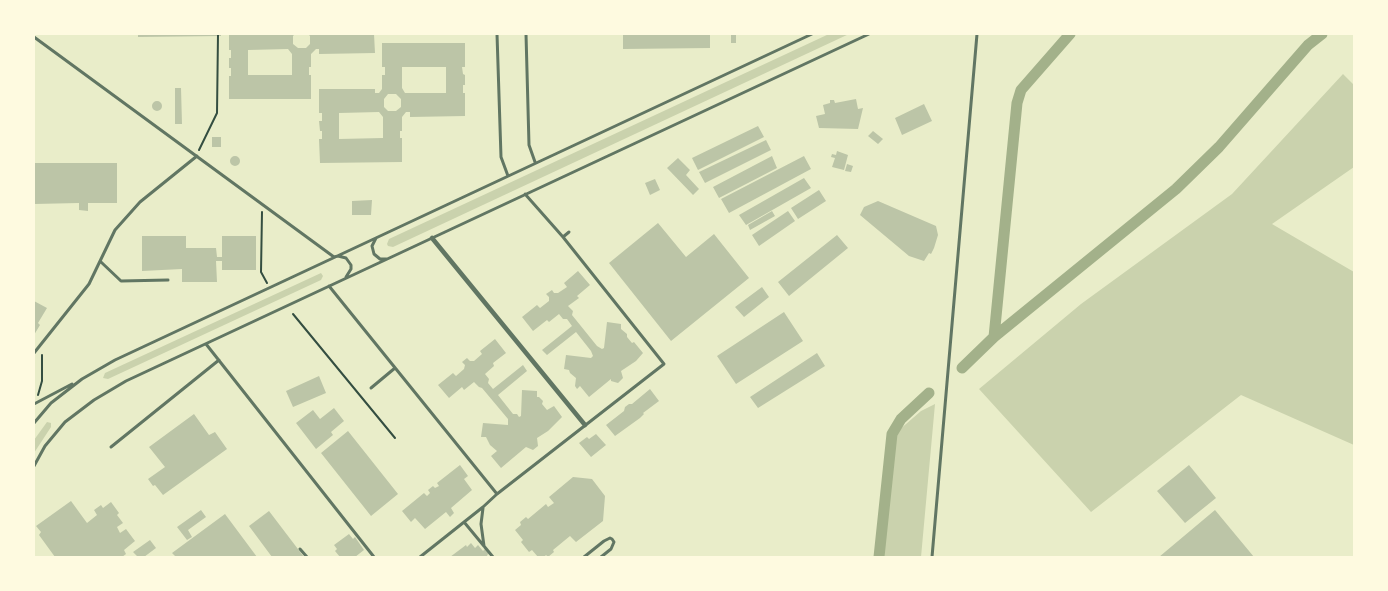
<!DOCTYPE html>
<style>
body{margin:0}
#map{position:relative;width:1388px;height:591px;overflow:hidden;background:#e9edc9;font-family:Helvetica,sans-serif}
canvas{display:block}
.frame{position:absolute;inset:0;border:35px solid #fefae0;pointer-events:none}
</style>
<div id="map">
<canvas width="1388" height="591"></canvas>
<div class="frame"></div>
</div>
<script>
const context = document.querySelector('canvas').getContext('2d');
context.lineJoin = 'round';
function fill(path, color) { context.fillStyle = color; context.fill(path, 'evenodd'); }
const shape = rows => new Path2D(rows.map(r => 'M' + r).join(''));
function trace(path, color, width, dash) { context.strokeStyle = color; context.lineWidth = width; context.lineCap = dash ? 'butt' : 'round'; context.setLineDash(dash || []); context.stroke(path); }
fill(shape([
 [829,34,849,34,393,247,388,246,387,244,389,239],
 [1343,74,1354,85,1354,167,1272,224,1354,272,1354,445,1241,395,1091,512,979,389,1081,304,1232,194],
 [321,273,323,276,321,280,108,379,103,378,105,373],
 [935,404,921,557,884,557,894,445,898,431,921,411],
 [47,422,51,423,51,427,34,453,34,440]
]), '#cad2ad');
trace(shape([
 [994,337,1017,103,1021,90,1070,34],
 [962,368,994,337,1176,189,1219,147,1308,45,1322,34],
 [879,557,892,434,901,419,929,393]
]), '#a3b18a', 11);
fill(shape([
 [138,34,221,34,221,36,138,37],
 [229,34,295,34,293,36,293,44,298,48,306,48,310,44,310,36,308,34,374,34,375,53,319,54,319,49,316,49,311,54,311,67,309,67,309,75,311,75,311,99,229,99,229,76,231,76,231,68,229,68,229,58,231,58,231,50,229,50],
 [288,49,292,54,292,75,248,75,248,50],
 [623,34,710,34,710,48,623,49],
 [731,34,736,34,736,43,731,43],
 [382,43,465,43,465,67,462,67,463,74,465,75,465,85,463,85,463,93,465,93,465,116,410,117,410,112,406,112,402,117,402,131,400,131,400,138,402,138,402,162,320,163,319,139,322,139,322,131,320,131,319,121,322,121,322,113,319,113,319,89,375,89,375,93,379,93,382,89,382,75,385,75,385,67,382,67],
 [402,67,446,67,446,93,405,93,402,88],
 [388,94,396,94,401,99,401,107,396,111,388,111,384,107,384,99],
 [379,112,383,117,383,138,339,139,339,113],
 [175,88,181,88,182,124,175,124],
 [856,99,858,109,863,108,858,129,819,128,816,116,825,114,823,105,830,103,830,100,834,100,835,103],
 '152 106a5 5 0 1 1 10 0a5 5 0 1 1-10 0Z',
 [924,104,932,121,902,135,895,118],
 [758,126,764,137,698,170,692,158],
 [873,131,883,139,878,144,868,136],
 [212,137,221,137,221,147,212,147],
 [766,140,771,150,705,183,699,172],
 [837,151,848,155,844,170,832,167,835,158,831,157,832,154,836,155],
 '230 161a5 5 0 1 1 10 0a5 5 0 1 1-10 0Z',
 [772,156,777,168,719,198,713,187],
 [804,156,811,169,729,213,721,199],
 [678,158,690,170,686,175,699,189,693,195,667,168],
 [34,163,117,163,117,203,88,203,88,211,79,210,79,203,34,204],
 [847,164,853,166,851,172,845,171],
 [804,178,811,188,746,225,739,215],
 [655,179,660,190,650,195,645,183],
 [819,190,826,201,798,219,791,208],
 [372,200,371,215,352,215,352,201],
 [878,201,936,226,938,235,934,248,931,254,929,253,924,261,909,256,860,215,864,207],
 [772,211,775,216,750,230,748,225],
 [788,211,795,221,759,246,752,235],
 [658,223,686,257,714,234,749,278,671,341,609,263],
 [837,235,848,248,789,296,778,282],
 [142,236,186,236,186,248,216,248,217,257,222,257,222,236,256,236,256,270,222,270,222,261,216,261,217,282,182,282,182,269,142,271],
 [578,271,590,285,577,296,579,298,568,306,573,311,572,315,597,346,602,349,604,348,607,322,621,324,621,329,627,334,627,337,632,343,634,342,643,353,636,361,621,371,623,378,618,383,611,381,611,379,589,397,580,386,577,389,575,386,576,378,570,373,569,370,564,369,566,355,591,358,593,356,591,351,576,332,547,355,542,350,572,326,567,319,563,319,559,314,549,322,547,320,533,331,522,317,537,305,540,308,549,301,549,297,546,294,552,290,554,293,558,293,567,287,564,283],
 [762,287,769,297,744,317,735,307],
 [34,301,47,308,38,323,40,325,34,335],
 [784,312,803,341,736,384,717,356],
 [495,339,506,353,493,363,494,366,485,374,489,379,488,383,493,389,523,365,527,371,498,395,513,414,517,414,519,417,521,416,522,390,537,391,537,397,539,397,543,401,542,404,547,410,554,406,562,417,548,431,537,438,538,446,533,450,526,447,501,468,491,456,497,451,490,445,486,437,481,437,483,423,508,425,508,419,482,388,479,387,474,382,464,390,462,387,449,398,438,385,453,373,456,376,464,369,465,365,462,362,467,358,470,361,474,361,482,354,480,351],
 [817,353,825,366,758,408,750,397],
 [319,376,326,393,293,407,286,391],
 [650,389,659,401,643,413,644,414,640,418,615,436,606,425,624,411,625,407,629,404,632,404],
 [334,408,344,421,331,432,333,435,316,449,296,423,313,410,320,419],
 [194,414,209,435,215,432,227,449,163,495,155,485,153,486,148,479,165,467,149,447],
 [348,431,398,494,371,516,321,453],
 [596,434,606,445,591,457,579,443,587,437,589,439],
 [460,465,468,476,464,479,472,490,451,508,454,513,450,517,446,512,425,529,415,518,411,522,402,511,424,493,427,496,430,493,428,490,433,486,435,488,439,486,437,483],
 [1189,465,1216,498,1185,523,1157,491],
 [573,477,592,479,605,496,603,521,576,542,570,536,553,550,554,552,548,557,546,555,544,557,538,557,532,550,529,552,521,542,523,540,515,530,521,525,520,522,526,517,528,519,546,504,548,507,554,503,549,497],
 [71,501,87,523,97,515,94,510,101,505,103,508,111,502,119,513,117,515,123,523,117,527,120,533,126,529,135,541,124,550,126,554,122,557,55,557,39,535,41,532,36,526],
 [201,510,206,517,188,530,192,537,187,540,177,527],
 [1215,510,1254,557,1159,557],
 [269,511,304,557,272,557,249,526],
 [225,514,257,557,176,557,172,553],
 [349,534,353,539,355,537,364,550,355,557,340,557,335,551,337,549,334,545],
 [150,540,156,548,144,557,138,557,133,552],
 [471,543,475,548,478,545,483,551,485,549,489,554,487,555,488,557,450,557,466,545,467,547]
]), '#bcc5a7');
trace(shape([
 [199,150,217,113,218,34],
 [262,212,261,272,267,283],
 [293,314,395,438],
 [38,395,42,381,42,355]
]), '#344e41', 2);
trace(shape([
 [497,34,501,157,508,176],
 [526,34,529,145,535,162],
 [34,37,334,257,338,256,346,258,351,265,351,269,346,277],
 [563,237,569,232],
 [376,238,372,246,374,254,380,259,386,259],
 [101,262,121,281,168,280],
 [329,286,497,494],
 [206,344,374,557],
 [34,353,89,284,115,230,140,202,197,156],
 [371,388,395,368],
 [34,404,72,384],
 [34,423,51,403,82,379,115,360,812,34],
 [111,447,219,360],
 [34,466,45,446,65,422,94,400,126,381,869,34],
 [483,508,481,524,484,546],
 [464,522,493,557],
 [300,549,307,557],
 [420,557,483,507,497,494,664,364,563,237,525,194],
 [584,557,604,541,610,538,612,539,614,542,611,549,601,557],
 [932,557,977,34]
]), '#617663', 3);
trace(shape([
 [432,238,585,425]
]), '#617663', 4.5);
</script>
